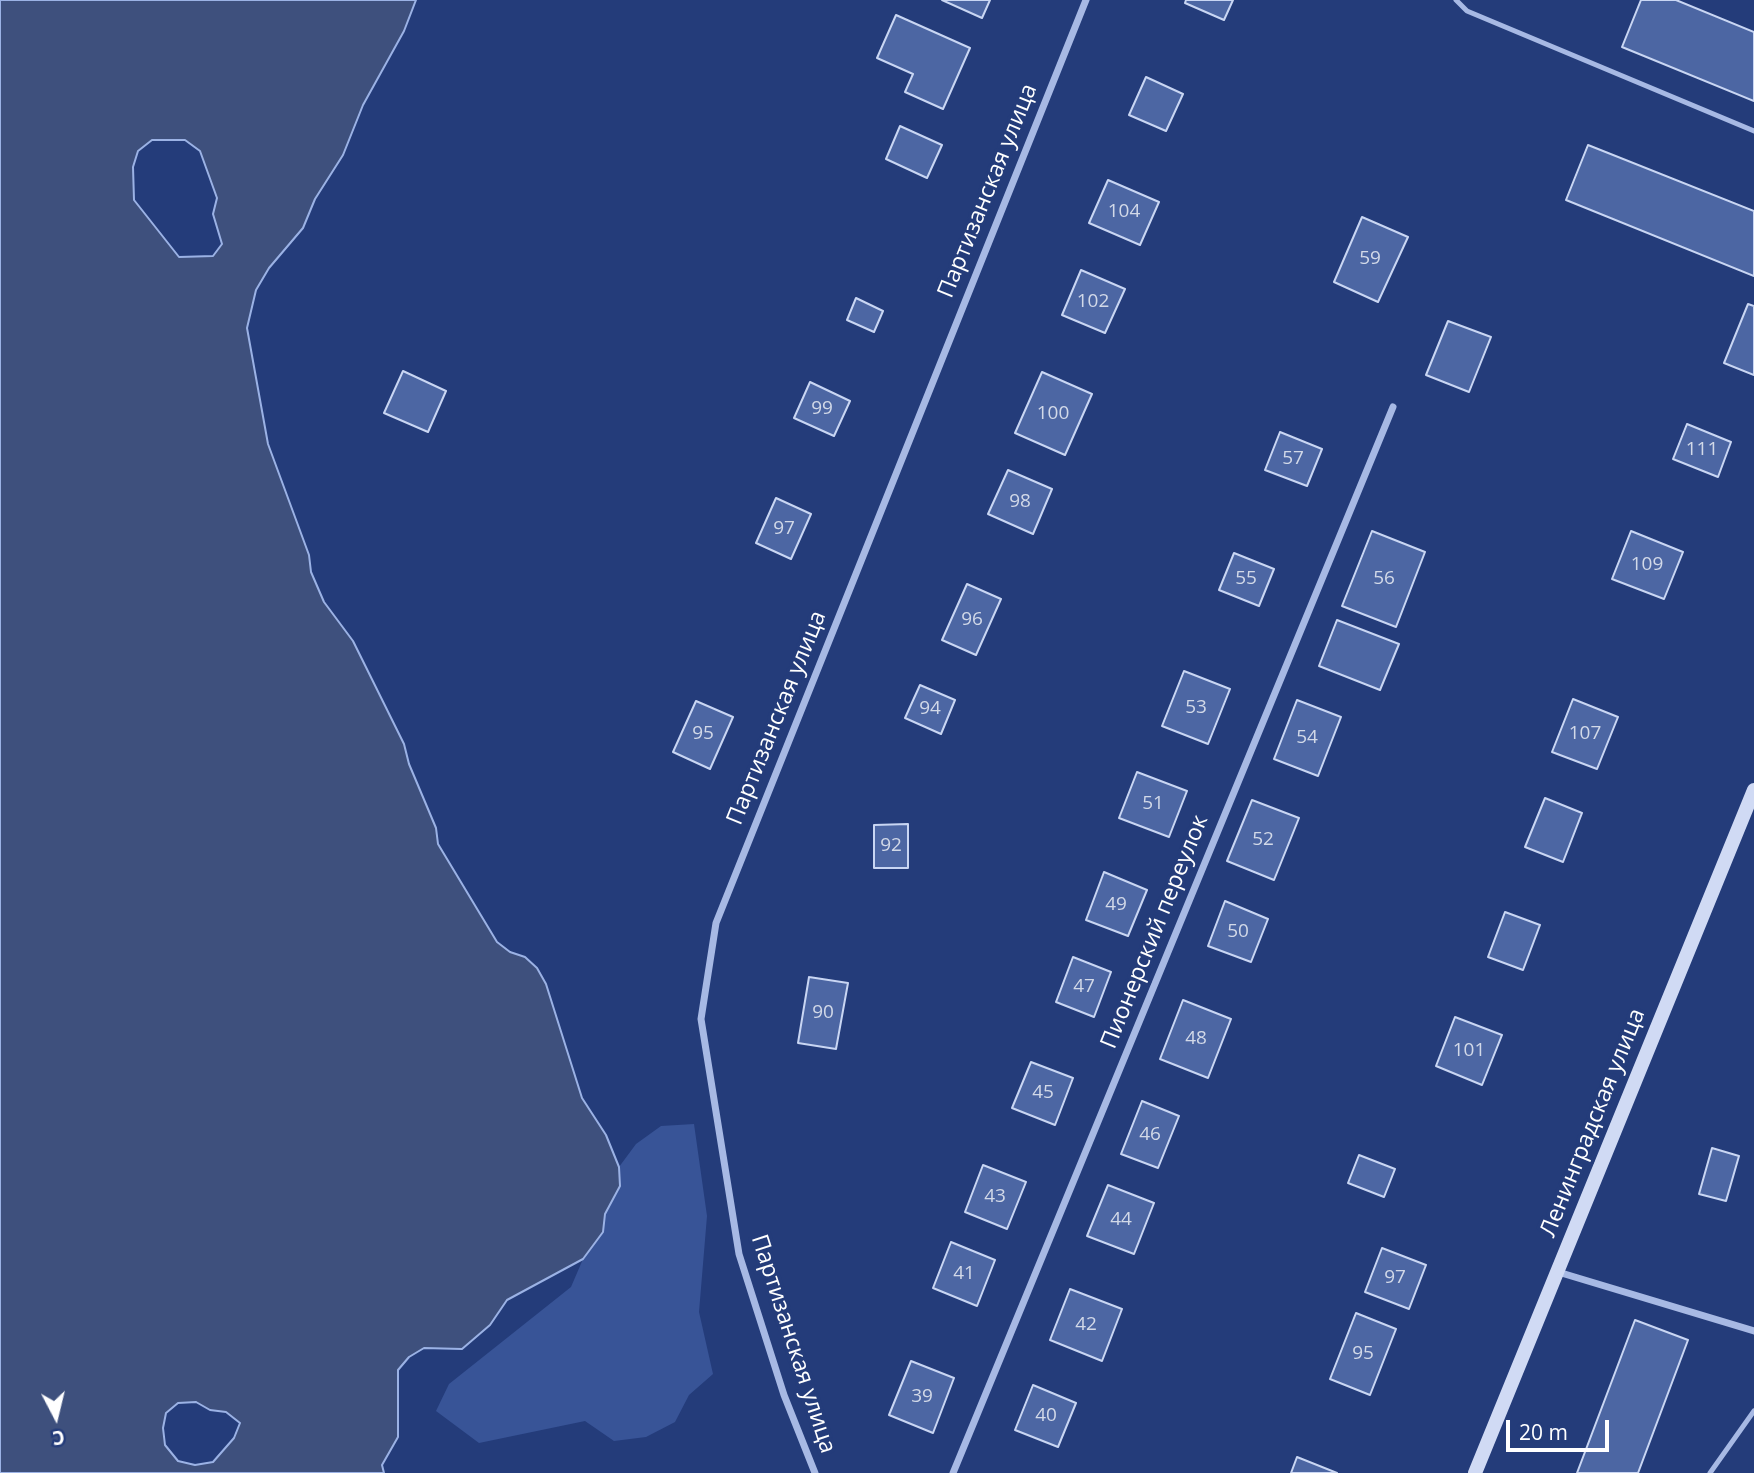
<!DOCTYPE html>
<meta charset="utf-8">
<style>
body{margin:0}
#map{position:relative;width:1754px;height:1473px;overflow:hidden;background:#243c7a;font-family:"Open Sans",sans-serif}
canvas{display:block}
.north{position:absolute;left:21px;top:1382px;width:70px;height:70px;-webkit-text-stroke:5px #243c7a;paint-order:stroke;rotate:173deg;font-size:19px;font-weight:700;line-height:28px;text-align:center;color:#fff}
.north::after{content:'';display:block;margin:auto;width:24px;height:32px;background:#fff;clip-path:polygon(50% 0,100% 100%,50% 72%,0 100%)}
.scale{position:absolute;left:1506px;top:1420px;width:103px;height:32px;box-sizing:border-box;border:4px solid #fff;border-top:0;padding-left:9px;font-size:21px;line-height:24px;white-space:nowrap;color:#fff;-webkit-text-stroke:5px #243c7a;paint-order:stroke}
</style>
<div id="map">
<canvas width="1754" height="1473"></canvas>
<div class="north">С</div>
<div class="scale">20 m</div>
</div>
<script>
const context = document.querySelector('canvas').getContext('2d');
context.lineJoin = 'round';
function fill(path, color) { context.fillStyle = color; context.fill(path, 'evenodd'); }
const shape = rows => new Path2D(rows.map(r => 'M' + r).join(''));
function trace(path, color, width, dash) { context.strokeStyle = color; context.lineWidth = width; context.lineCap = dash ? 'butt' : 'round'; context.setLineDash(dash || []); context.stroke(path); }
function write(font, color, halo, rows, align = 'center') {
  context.font = font + ' "Open Sans",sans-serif'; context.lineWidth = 7; context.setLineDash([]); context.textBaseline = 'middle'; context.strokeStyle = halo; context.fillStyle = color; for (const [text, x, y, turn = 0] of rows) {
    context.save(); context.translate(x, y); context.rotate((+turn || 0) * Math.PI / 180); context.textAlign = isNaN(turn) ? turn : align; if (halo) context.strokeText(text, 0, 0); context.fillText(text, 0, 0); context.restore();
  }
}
fill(shape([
 [694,1124,707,1216,699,1312,713,1374,689,1395,675,1422,646,1437,614,1441,585,1421,479,1443,436,1411,449,1384,571,1287,583,1259,602,1232,605,1214,620,1186,619,1167,636,1144,661,1126]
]), '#385497');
const water = shape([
 [0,0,416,0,404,31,363,105,343,155,315,199,303,228,269,268,256,290,247,328,268,444,309,555,311,572,324,602,353,641,404,744,409,764,436,828,438,844,497,942,510,952,525,957,537,968,546,984,582,1098,606,1135,619,1167,620,1186,605,1214,603,1232,583,1259,507,1300,490,1325,462,1349,424,1348,409,1357,398,1370,398,1437,382,1465,384,1473,0,1473,0,0],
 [152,140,185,140,200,151,217,198,213,214,222,244,213,256,179,257,134,200,133,167,138,151,152,140],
 [196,1402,210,1410,226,1412,240,1423,234,1438,213,1462,195,1465,178,1461,165,1445,163,1428,166,1413,178,1403,196,1402]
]);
fill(water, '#3e507d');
trace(water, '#9bb2e5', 2);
const building = shape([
 [942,0,990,0,982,18,942,0],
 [1186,0,1233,0,1224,20,1185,3,1186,0],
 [1641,0,1676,0,1754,32,1754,101,1622,47,1641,0],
 [896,15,970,48,943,109,905,92,913,74,877,58,896,15],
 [1146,77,1183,94,1166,131,1129,115,1146,77],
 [900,126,942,145,927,178,886,159,900,126],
 [1588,145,1754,211,1754,276,1566,200,1588,145],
 [1108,180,1159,202,1140,245,1089,223,1108,180],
 [1362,217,1408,237,1378,302,1334,282,1362,217],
 [1081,270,1125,289,1105,333,1062,315,1081,270],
 [856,298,883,311,874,332,847,320,856,298],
 [1748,304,1754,306,1754,375,1724,363,1748,304],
 [1448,321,1491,337,1469,392,1426,375,1448,321],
 [403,371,446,391,428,432,384,413,403,371],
 [1042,372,1092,394,1065,455,1015,433,1042,372],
 [810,382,850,401,834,436,794,418,810,382],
 [1687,424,1731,442,1718,477,1673,459,1687,424],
 [1280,432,1322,449,1307,486,1265,470,1280,432],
 [1008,470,1052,489,1033,534,988,514,1008,470],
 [776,498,811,514,791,559,756,543,776,498],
 [1372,531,1425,552,1396,627,1342,606,1372,531],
 [1631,531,1683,552,1664,599,1612,579,1631,531],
 [1234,553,1274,569,1259,606,1219,590,1234,553],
 [967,584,1001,599,976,655,942,640,967,584],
 [1337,620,1399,644,1380,690,1319,666,1337,620],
 [1184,671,1230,689,1208,744,1162,726,1184,671],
 [920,685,955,700,941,734,905,718,920,685],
 [1573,699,1618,717,1597,769,1552,752,1573,699],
 [1297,700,1341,717,1318,776,1274,759,1297,700],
 [696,701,733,717,710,769,673,752,696,701],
 [1137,772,1187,791,1169,837,1119,818,1137,772],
 [1545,798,1582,813,1563,862,1525,847,1545,798],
 [1252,800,1299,818,1274,880,1227,861,1252,800],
 [908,824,908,868,874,868,874,825,908,824],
 [1104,872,1147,890,1128,936,1086,920,1104,872],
 [1225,901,1268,919,1251,962,1208,946,1225,901],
 [1505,912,1540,925,1523,970,1488,957,1505,912],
 [1073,957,1111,972,1094,1017,1056,1002,1073,957],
 [809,977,848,983,836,1049,798,1043,809,977],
 [1183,1000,1231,1019,1208,1078,1160,1059,1183,1000],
 [1455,1017,1502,1035,1482,1085,1436,1066,1455,1017],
 [1031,1062,1073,1078,1055,1125,1012,1108,1031,1062],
 [1142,1101,1179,1116,1158,1168,1121,1154,1142,1101],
 [1712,1148,1739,1156,1726,1201,1699,1194,1712,1148],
 [1359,1155,1395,1169,1384,1197,1348,1183,1359,1155],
 [983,1165,1026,1182,1007,1229,965,1212,983,1165],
 [1108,1185,1154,1203,1134,1254,1087,1236,1108,1185],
 [951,1242,995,1260,977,1306,933,1288,951,1242],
 [1382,1248,1426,1265,1409,1309,1365,1292,1382,1248],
 [1070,1289,1122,1309,1102,1361,1050,1340,1070,1289],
 [1356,1313,1396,1329,1370,1395,1330,1379,1356,1313],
 [1635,1320,1688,1340,1638,1473,1577,1473,1635,1320],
 [911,1361,954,1378,933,1433,889,1415,911,1361],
 [1033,1385,1076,1403,1058,1447,1015,1430,1033,1385],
 [1297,1457,1337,1473,1291,1473,1297,1457]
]);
fill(building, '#4c66a3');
trace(building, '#c9d6f3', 2);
trace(shape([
 [1456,0,1467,11,1754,131],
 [1710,1473,1754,1411]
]), '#a7b9e4', 5);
trace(shape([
 [1558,1272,1754,1331],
 [815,1473,784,1395,739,1254,701,1019,716,923,1086,0],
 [953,1473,1393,407]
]), '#a7b9e4', 7);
trace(shape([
 [1475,1473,1754,790]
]), '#d0daf4', 14);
write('19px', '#d2d9e8', null, [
 ["104",1124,212],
 ["59",1370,259],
 ["102",1093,302],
 ["99",822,409],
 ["100",1053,414],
 ["111",1702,450],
 ["57",1293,459],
 ["98",1020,502],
 ["97",784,529],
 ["109",1647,565],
 ["55",1246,579],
 ["56",1384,579],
 ["96",972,620],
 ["53",1196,708],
 ["94",930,709],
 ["95",703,734],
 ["107",1585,734],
 ["54",1307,738],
 ["51",1153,804],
 ["52",1263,840],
 ["92",891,846],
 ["49",1116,905],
 ["50",1238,932],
 ["47",1084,987],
 ["90",823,1013],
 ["48",1196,1039],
 ["101",1469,1051],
 ["45",1043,1093],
 ["46",1150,1135],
 ["43",995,1197],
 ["44",1121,1220],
 ["41",964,1274],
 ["97",1395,1278],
 ["42",1086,1325],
 ["95",1363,1354],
 ["39",922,1397],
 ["40",1046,1416]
]);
write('23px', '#fff', '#243c7a', [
 ["Партизанская улица",988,191,-68],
 ["Партизанская улица",777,718,-68],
 ["Пионерский переулок",1155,932,-68],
 ["Ленинградская улица",1593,1123,-68],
 ["Партизанская улица",793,1344,72]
]);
</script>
